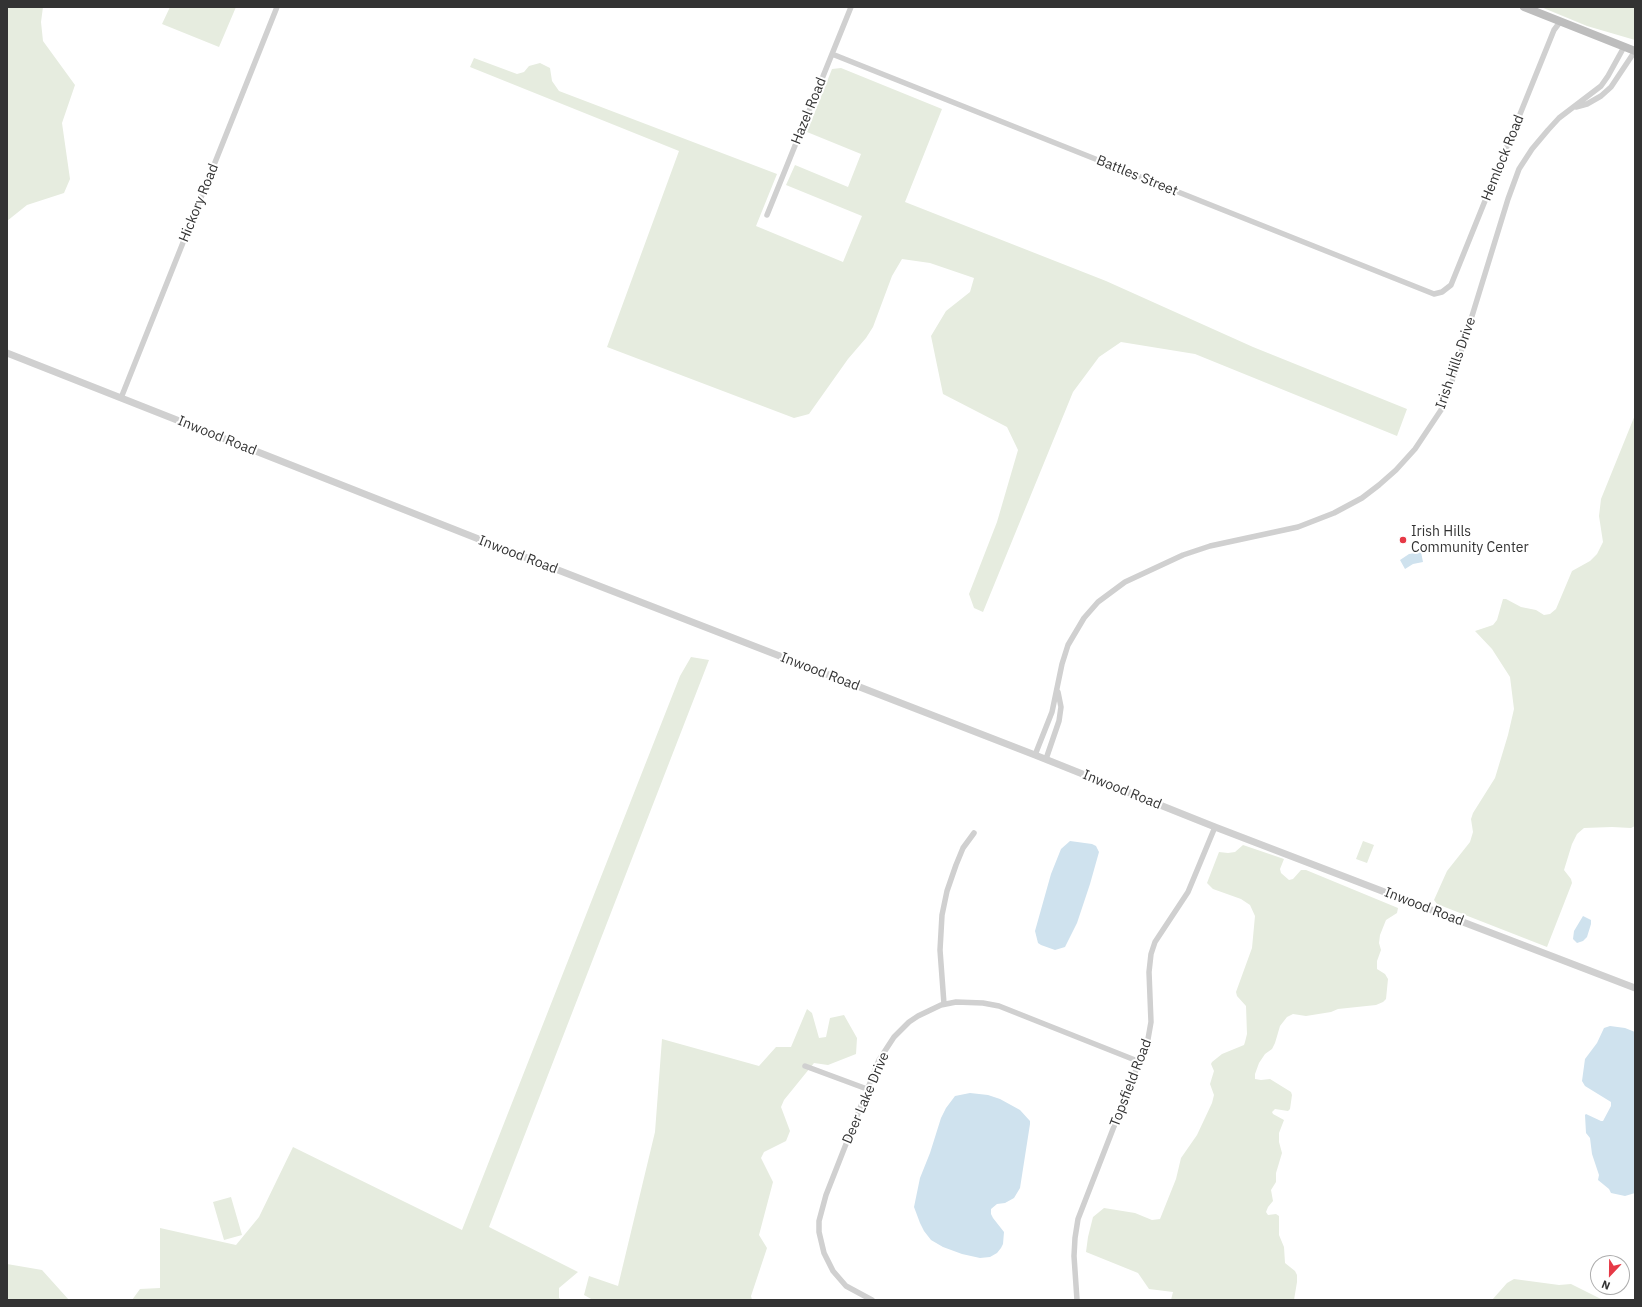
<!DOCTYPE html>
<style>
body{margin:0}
#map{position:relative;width:1642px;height:1307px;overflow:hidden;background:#fff;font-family:"IBM Plex Sans",sans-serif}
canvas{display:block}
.frame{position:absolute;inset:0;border:8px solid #333;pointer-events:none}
.north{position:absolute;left:1590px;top:1255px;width:40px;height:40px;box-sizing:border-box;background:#fff;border:1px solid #adadad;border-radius:50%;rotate:202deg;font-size:11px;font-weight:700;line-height:16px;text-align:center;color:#333}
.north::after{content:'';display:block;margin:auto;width:14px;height:18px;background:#e63946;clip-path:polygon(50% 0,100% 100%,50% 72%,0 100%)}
</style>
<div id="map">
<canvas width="1642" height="1307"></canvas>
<div class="frame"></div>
<div class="north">N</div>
</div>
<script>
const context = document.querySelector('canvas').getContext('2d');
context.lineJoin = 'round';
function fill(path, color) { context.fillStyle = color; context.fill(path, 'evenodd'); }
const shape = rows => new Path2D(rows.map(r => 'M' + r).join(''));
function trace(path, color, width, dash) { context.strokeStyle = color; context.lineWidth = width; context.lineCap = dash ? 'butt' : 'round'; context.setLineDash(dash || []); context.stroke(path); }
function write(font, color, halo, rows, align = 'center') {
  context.font = font + ' "IBM Plex Sans",sans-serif'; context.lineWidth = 4; context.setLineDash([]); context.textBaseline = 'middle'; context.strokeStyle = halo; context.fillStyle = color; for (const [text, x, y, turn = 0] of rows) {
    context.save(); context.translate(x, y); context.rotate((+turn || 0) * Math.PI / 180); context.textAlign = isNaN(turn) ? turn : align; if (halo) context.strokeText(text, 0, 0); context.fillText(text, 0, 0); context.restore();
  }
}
fill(shape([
 [7,7,43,7,41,22,43,41,75,85,62,123,70,179,64,193,27,205,7,221],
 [170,7,236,7,219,47,162,24],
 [1541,7,1635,7,1635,40,1587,26],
 [474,58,517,74,524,72,529,66,540,63,550,68,552,81,559,91,777,174,756,226,843,262,862,216,786,185,795,165,848,187,861,154,807,132,832,69,841,68,942,109,905,202,1106,281,1253,347,1407,409,1397,436,1195,354,1121,342,1099,357,1073,392,983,612,974,608,969,594,997,522,1018,450,1007,427,943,394,931,336,946,311,970,292,974,278,930,263,902,259,892,276,873,327,866,338,848,359,809,414,794,418,607,347,679,151,470,67],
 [1635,415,1635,826,1631,828,1612,827,1584,828,1577,834,1572,844,1564,870,1571,879,1572,883,1547,947,1437,904,1434,900,1447,871,1470,842,1473,832,1471,819,1473,813,1495,778,1508,735,1514,709,1510,677,1492,649,1475,631,1493,625,1497,620,1503,599,1506,599,1521,607,1536,610,1544,615,1550,614,1556,609,1572,571,1590,561,1597,554,1603,542,1599,516,1601,499],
 [691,657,709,660,489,1227,578,1272,559,1288,559,1298,562,1300,132,1300,140,1289,160,1288,160,1228,236,1245,259,1217,293,1147,462,1230,680,676],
 [1363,841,1374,845,1367,863,1356,859],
 [1243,845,1284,859,1280,869,1281,873,1289,880,1293,879,1301,870,1306,870,1398,908,1397,913,1386,920,1380,935,1379,943,1381,950,1377,961,1377,969,1385,974,1388,979,1386,999,1383,1002,1376,1005,1338,1009,1331,1012,1306,1016,1293,1014,1287,1017,1280,1026,1275,1043,1272,1049,1265,1054,1259,1063,1255,1074,1255,1079,1261,1080,1270,1079,1291,1092,1292,1095,1290,1109,1288,1111,1275,1109,1272,1112,1273,1114,1284,1120,1279,1133,1279,1142,1282,1153,1276,1173,1276,1182,1271,1190,1273,1201,1268,1207,1266,1212,1268,1215,1276,1214,1279,1216,1279,1235,1284,1247,1285,1263,1295,1271,1297,1275,1297,1282,1294,1300,1171,1300,1173,1292,1149,1289,1138,1273,1086,1252,1088,1237,1093,1217,1104,1208,1135,1213,1152,1220,1160,1219,1176,1179,1181,1158,1197,1135,1212,1103,1214,1095,1210,1084,1214,1071,1211,1064,1212,1062,1222,1054,1244,1045,1245,1042,1247,1034,1246,1006,1237,996,1236,992,1252,948,1255,916,1250,905,1241,899,1213,889,1207,883,1219,852,1228,853,1235,852],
 [807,1009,812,1013,819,1038,826,1037,830,1018,844,1015,857,1038,856,1054,828,1065,814,1063,784,1100,781,1107,790,1131,786,1141,764,1152,761,1158,773,1182,759,1235,767,1248,751,1296,752,1300,593,1300,584,1295,589,1276,618,1286,655,1132,662,1039,759,1066,776,1047,791,1047],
 [231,1197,242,1235,224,1240,213,1202],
 [7,1264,42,1270,69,1300,7,1300],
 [1514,1279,1559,1285,1571,1284,1603,1300,1492,1300,1507,1283]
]), '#e6ecdf');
fill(shape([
 [1421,552,1423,562,1413,564,1405,569,1400,560,1409,554],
 [1070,841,1092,844,1096,846,1099,852,1090,884,1077,923,1065,947,1055,950,1041,945,1038,943,1035,931,1051,874,1061,849],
 [1583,916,1591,920,1591,924,1587,937,1583,941,1577,943,1573,939,1574,931],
 [1610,1026,1625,1028,1635,1032,1635,1193,1625,1196,1611,1193,1609,1189,1598,1180,1599,1175,1592,1154,1590,1138,1586,1133,1585,1115,1586,1114,1601,1121,1603,1121,1611,1106,1611,1102,1585,1086,1582,1081,1585,1059,1597,1043,1604,1028],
 [970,1093,988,1095,1000,1099,1020,1110,1030,1121,1030,1124,1020,1188,1014,1198,1005,1203,997,1204,991,1209,991,1214,993,1218,1004,1232,1003,1244,1001,1248,997,1253,990,1257,980,1258,962,1254,943,1247,931,1240,924,1231,920,1223,914,1207,920,1178,930,1153,941,1118,946,1108,955,1096]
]), '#cfe2ee');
trace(shape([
 [832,54,1434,294,1442,292,1451,285,1554,30,1560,22],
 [1576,107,1587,104,1601,96,1611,87,1635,51],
 [767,215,851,7],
 [121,398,277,7],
 [1035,755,1052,712,1062,664,1068,645,1084,618,1098,602,1125,582,1183,555,1210,546,1298,527,1334,513,1362,498,1379,485,1396,470,1415,449,1441,410,1452,381,1508,199,1519,169,1532,149,1548,130,1559,118,1601,86,1608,76,1624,47],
 [1046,759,1059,721,1061,707,1058,692],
 [944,1004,940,950,942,915,947,891,956,865,963,848,974,833],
 [805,1066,867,1089],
 [872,1300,846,1286,833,1271,824,1253,819,1232,819,1221,826,1195,879,1060,894,1037,909,1022,918,1016,941,1005,956,1002,983,1003,999,1006,1140,1062],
 [1077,1300,1074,1256,1075,1238,1078,1219,1148,1039,1151,1022,1149,972,1151,954,1155,942,1188,892,1215,827]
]), '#d0d0d0', 5.5);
trace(shape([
 [7,353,509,551,1035,755,1215,827,1635,988]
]), '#d0d0d0', 7);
trace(shape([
 [1524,7,1635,51]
]), '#bdbdbd', 8);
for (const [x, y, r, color] of [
 [1403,540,4,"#e63946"]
]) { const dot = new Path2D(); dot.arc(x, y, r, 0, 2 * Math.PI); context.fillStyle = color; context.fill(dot); trace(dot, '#fff', 1.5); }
write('14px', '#333', '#fff', [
 ["Hazel Road",809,111,-68],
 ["Hemlock Road",1503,158,-68],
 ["Battles Street",1137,176,22],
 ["Hickory Road",199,203,-68],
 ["Irish Hills Drive",1456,363,-71],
 ["Inwood Road",217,436,22],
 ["Inwood Road",518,555,21],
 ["Inwood Road",820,672,21],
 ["Inwood Road",1122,790,22],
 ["Inwood Road",1424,907,21],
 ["Topsfield Road",1131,1083,-69],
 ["Deer Lake Drive",866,1098,-67]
]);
write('14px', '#333', '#fff', [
 ["Irish Hills",1411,532],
 ["Community Center",1411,548]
], 'left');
</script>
